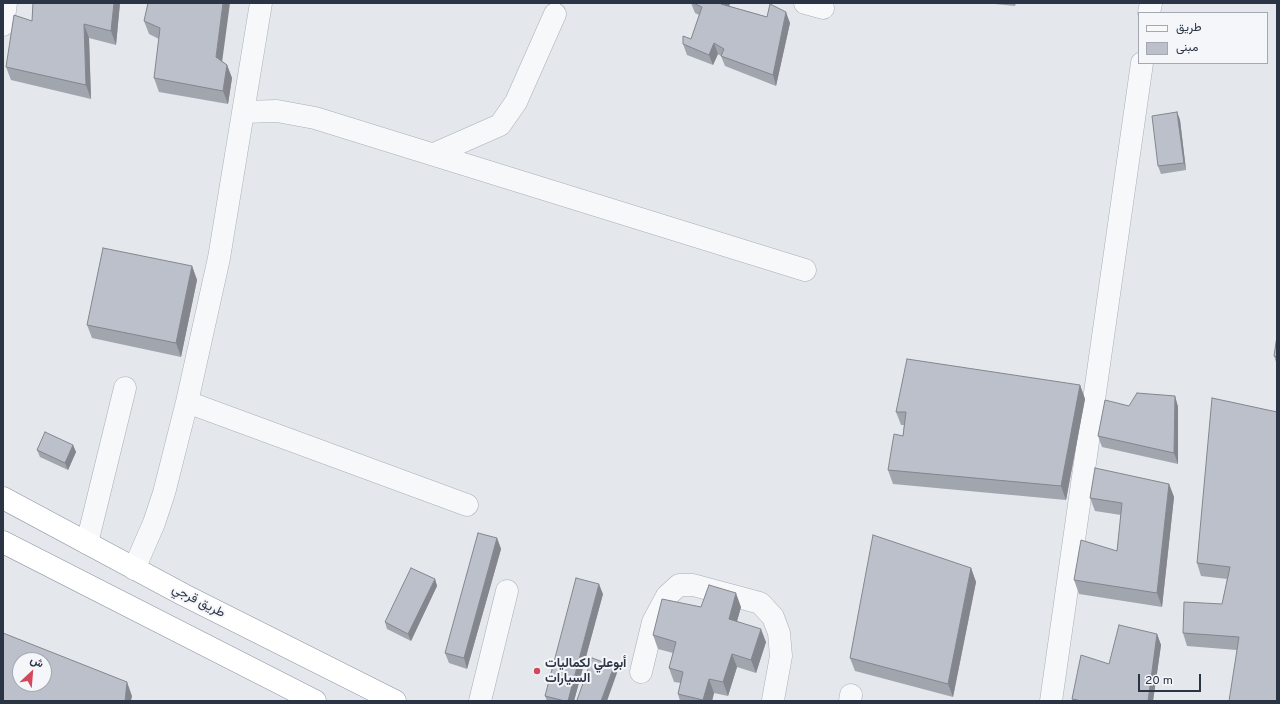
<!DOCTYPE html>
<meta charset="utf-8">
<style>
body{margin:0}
#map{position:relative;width:1280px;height:704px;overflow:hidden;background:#e4e7ec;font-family:Overpass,Vazirmatn,sans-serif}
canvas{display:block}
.frame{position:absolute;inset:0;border:4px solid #2b3445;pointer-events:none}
.legend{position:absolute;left:1138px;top:12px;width:130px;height:52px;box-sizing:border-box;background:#f4f6f9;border:1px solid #a4a8b1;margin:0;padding:5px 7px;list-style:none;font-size:12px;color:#2b3445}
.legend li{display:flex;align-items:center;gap:8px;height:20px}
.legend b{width:20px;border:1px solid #a4a8b1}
.north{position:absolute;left:12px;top:652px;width:40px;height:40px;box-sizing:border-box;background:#f4f6f9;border:1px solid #a4a8b1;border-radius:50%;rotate:26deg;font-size:11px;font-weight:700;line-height:16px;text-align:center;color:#2b3445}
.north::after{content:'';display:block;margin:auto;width:14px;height:18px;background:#d1495b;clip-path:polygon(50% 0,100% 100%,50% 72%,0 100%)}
.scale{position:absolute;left:1138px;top:674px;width:63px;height:18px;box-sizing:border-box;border:2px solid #2b3445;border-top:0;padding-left:5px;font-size:12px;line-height:14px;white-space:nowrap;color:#2b3445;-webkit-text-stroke:3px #f4f6f9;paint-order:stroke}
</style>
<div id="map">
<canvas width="1280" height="704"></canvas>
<div class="frame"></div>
<ul class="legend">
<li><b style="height:5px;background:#f7f8fa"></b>طريق</li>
<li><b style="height:11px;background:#bbc0ca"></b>مبنى</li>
</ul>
<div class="north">ش</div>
<div class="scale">20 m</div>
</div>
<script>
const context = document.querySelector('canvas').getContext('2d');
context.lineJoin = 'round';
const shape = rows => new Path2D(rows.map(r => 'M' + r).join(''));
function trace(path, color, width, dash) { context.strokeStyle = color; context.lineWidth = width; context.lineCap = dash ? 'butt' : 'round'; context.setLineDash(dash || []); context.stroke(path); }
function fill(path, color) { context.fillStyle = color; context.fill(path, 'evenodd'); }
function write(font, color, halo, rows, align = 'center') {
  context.font = font + ' Overpass,Vazirmatn,sans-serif'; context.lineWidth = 4; context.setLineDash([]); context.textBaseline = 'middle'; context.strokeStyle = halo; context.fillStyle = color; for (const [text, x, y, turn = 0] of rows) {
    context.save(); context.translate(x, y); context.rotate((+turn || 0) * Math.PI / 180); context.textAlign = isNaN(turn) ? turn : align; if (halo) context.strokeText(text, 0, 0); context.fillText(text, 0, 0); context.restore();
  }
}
const minor = shape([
 [805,3,823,8],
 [1149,13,1151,3],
 [3,25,6,3],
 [243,112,277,111,315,118,805,270],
 [434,154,500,125,516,102,555,14],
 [187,402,467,505],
 [87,543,125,388],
 [134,569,154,523,164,493,187,402,219,258,261,3],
 [641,672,653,622,667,596,679,585,693,585,760,603,773,617,779,633,781,656,773,700],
 [480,701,507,591],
 [850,701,851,695],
 [1051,701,1142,63]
]);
const highway = shape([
 [3,498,184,595,395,701],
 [3,542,315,701]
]);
trace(minor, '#a9aeb7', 23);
trace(highway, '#8b94a3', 23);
trace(minor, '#f7f8fa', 22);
trace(highway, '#fff', 22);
fill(shape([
 [33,3,120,3,116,45,89,38,91,99,11,80,6,67,32,21],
 [148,3,227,65,232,78,228,104,159,92,154,78,159,39,149,34,144,21],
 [691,3,730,4,729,6,767,17,790,23,776,86,725,66,721,56,718,54,713,65,687,55,683,44,691,39,699,15,695,13],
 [985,3,1016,3,1015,6],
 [1177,112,1180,120,1186,170,1161,174,1158,166],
 [192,266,197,280,181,357,92,338,87,325],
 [1277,336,1277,365,1274,356],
 [1080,385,1085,399,1066,500,893,484,888,470,903,436,904,425,901,425,896,412],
 [1175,396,1178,407,1178,464,1102,447,1098,436,1129,406],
 [1277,412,1237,650,1187,646,1183,633,1222,604,1227,579,1201,576,1197,563],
 [73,445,76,452,68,470,40,457,37,450],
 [1169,484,1174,497,1162,607,1079,594,1074,580,1117,551,1121,515,1095,511,1090,498],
 [497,538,501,549,467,669,449,663,445,653],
 [971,568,976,582,953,697,855,671,850,658],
 [435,579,437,586,411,641,387,629,385,622],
 [603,594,574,701,547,701,545,696],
 [701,607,741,607,737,621,766,642,756,673,737,667,728,696,714,693,712,701,680,701,678,694,681,683,674,682,669,668,673,653,658,649,653,635],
 [1157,634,1161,645,1153,701,1073,701,1072,699,1109,664]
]), '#a1a5ae');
fill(shape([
 [114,3,120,3,116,45,111,31],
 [223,3,230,3,221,70,216,57],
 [721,3,729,3,730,4,725,14,721,4],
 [786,12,790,23,776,86,773,75],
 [84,24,89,38,91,99,86,85],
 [714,43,718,54,713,65,709,55],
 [227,65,232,78,228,104,223,91],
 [1177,112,1180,120,1186,170,1184,163],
 [192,266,197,280,181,357,176,343],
 [1080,385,1085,399,1066,500,1061,486],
 [1175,396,1178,407,1178,464,1174,453],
 [73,445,76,452,68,470,65,463],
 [1169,484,1174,497,1162,607,1157,593],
 [497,538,501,549,467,669,464,658],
 [971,568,976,582,953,697,948,684],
 [435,579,437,586,411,641,408,634],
 [599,584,603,594,574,701,568,701],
 [736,593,741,607,734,632,729,619],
 [761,629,766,642,756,673,751,660],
 [1157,634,1161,645,1153,701,1148,701],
 [732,654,737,667,728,696,723,682],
 [614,666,617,673,607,701,601,701],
 [709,679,714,693,712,701,703,701,703,700],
 [127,682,132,696,131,701,125,701]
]), '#83868d');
const building = shape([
 [33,3,114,3,111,31,84,24,86,85,6,67,14,15,32,21,33,3],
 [148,3,223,3,216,57,227,65,223,91,154,78,160,28,144,21,148,3],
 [693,3,721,3,721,4,767,17,770,4,786,12,773,75,721,56,724,49,714,43,709,55,683,44,683,36,691,39,702,7,693,3],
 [1177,112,1184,163,1158,166,1152,116,1177,112],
 [103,248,192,266,176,343,87,325,103,248],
 [1277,336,1277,357,1274,356,1277,336],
 [907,359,1080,385,1061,486,888,470,894,434,903,436,906,412,896,412,907,359],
 [1137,393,1175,396,1174,453,1098,436,1105,400,1129,406,1137,393],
 [1212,398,1277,412,1277,701,1229,701,1239,637,1183,633,1184,602,1222,604,1230,567,1197,563,1212,398],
 [45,432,73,445,65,463,37,450,45,432],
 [1095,468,1169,484,1157,593,1074,580,1081,540,1117,551,1122,503,1090,498,1095,468],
 [478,533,497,538,464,658,445,653,478,533],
 [873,535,971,568,948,684,850,658,873,535],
 [411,568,435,579,408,634,385,622,411,568],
 [576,578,599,584,568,701,565,701,545,696,576,578],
 [709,585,736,593,729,619,761,629,751,660,732,654,723,682,709,679,703,700,678,694,683,672,669,668,676,642,653,635,662,599,701,607,709,585],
 [1119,625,1157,634,1148,701,1082,701,1072,699,1081,655,1109,664,1119,625],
 [3,633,127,682,125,701,3,701,3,633],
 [20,660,44,660,44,684,20,684,20,660],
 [592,658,614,666,601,701,579,701,577,700,592,658]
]);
fill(building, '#bbc0ca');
trace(building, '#83868d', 1);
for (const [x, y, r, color] of [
 [537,671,4,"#d1495b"]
]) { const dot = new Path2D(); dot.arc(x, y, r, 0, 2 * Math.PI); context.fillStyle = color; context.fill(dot); trace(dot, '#f4f6f9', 1.5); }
write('13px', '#2b3445', '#f4f6f9', [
 ["طريق قرجي",198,602,27]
]);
write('bold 13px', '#2b3445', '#f4f6f9', [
 ["أبوعلي لكماليات",545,664],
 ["السيارات",545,679]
], 'left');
</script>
